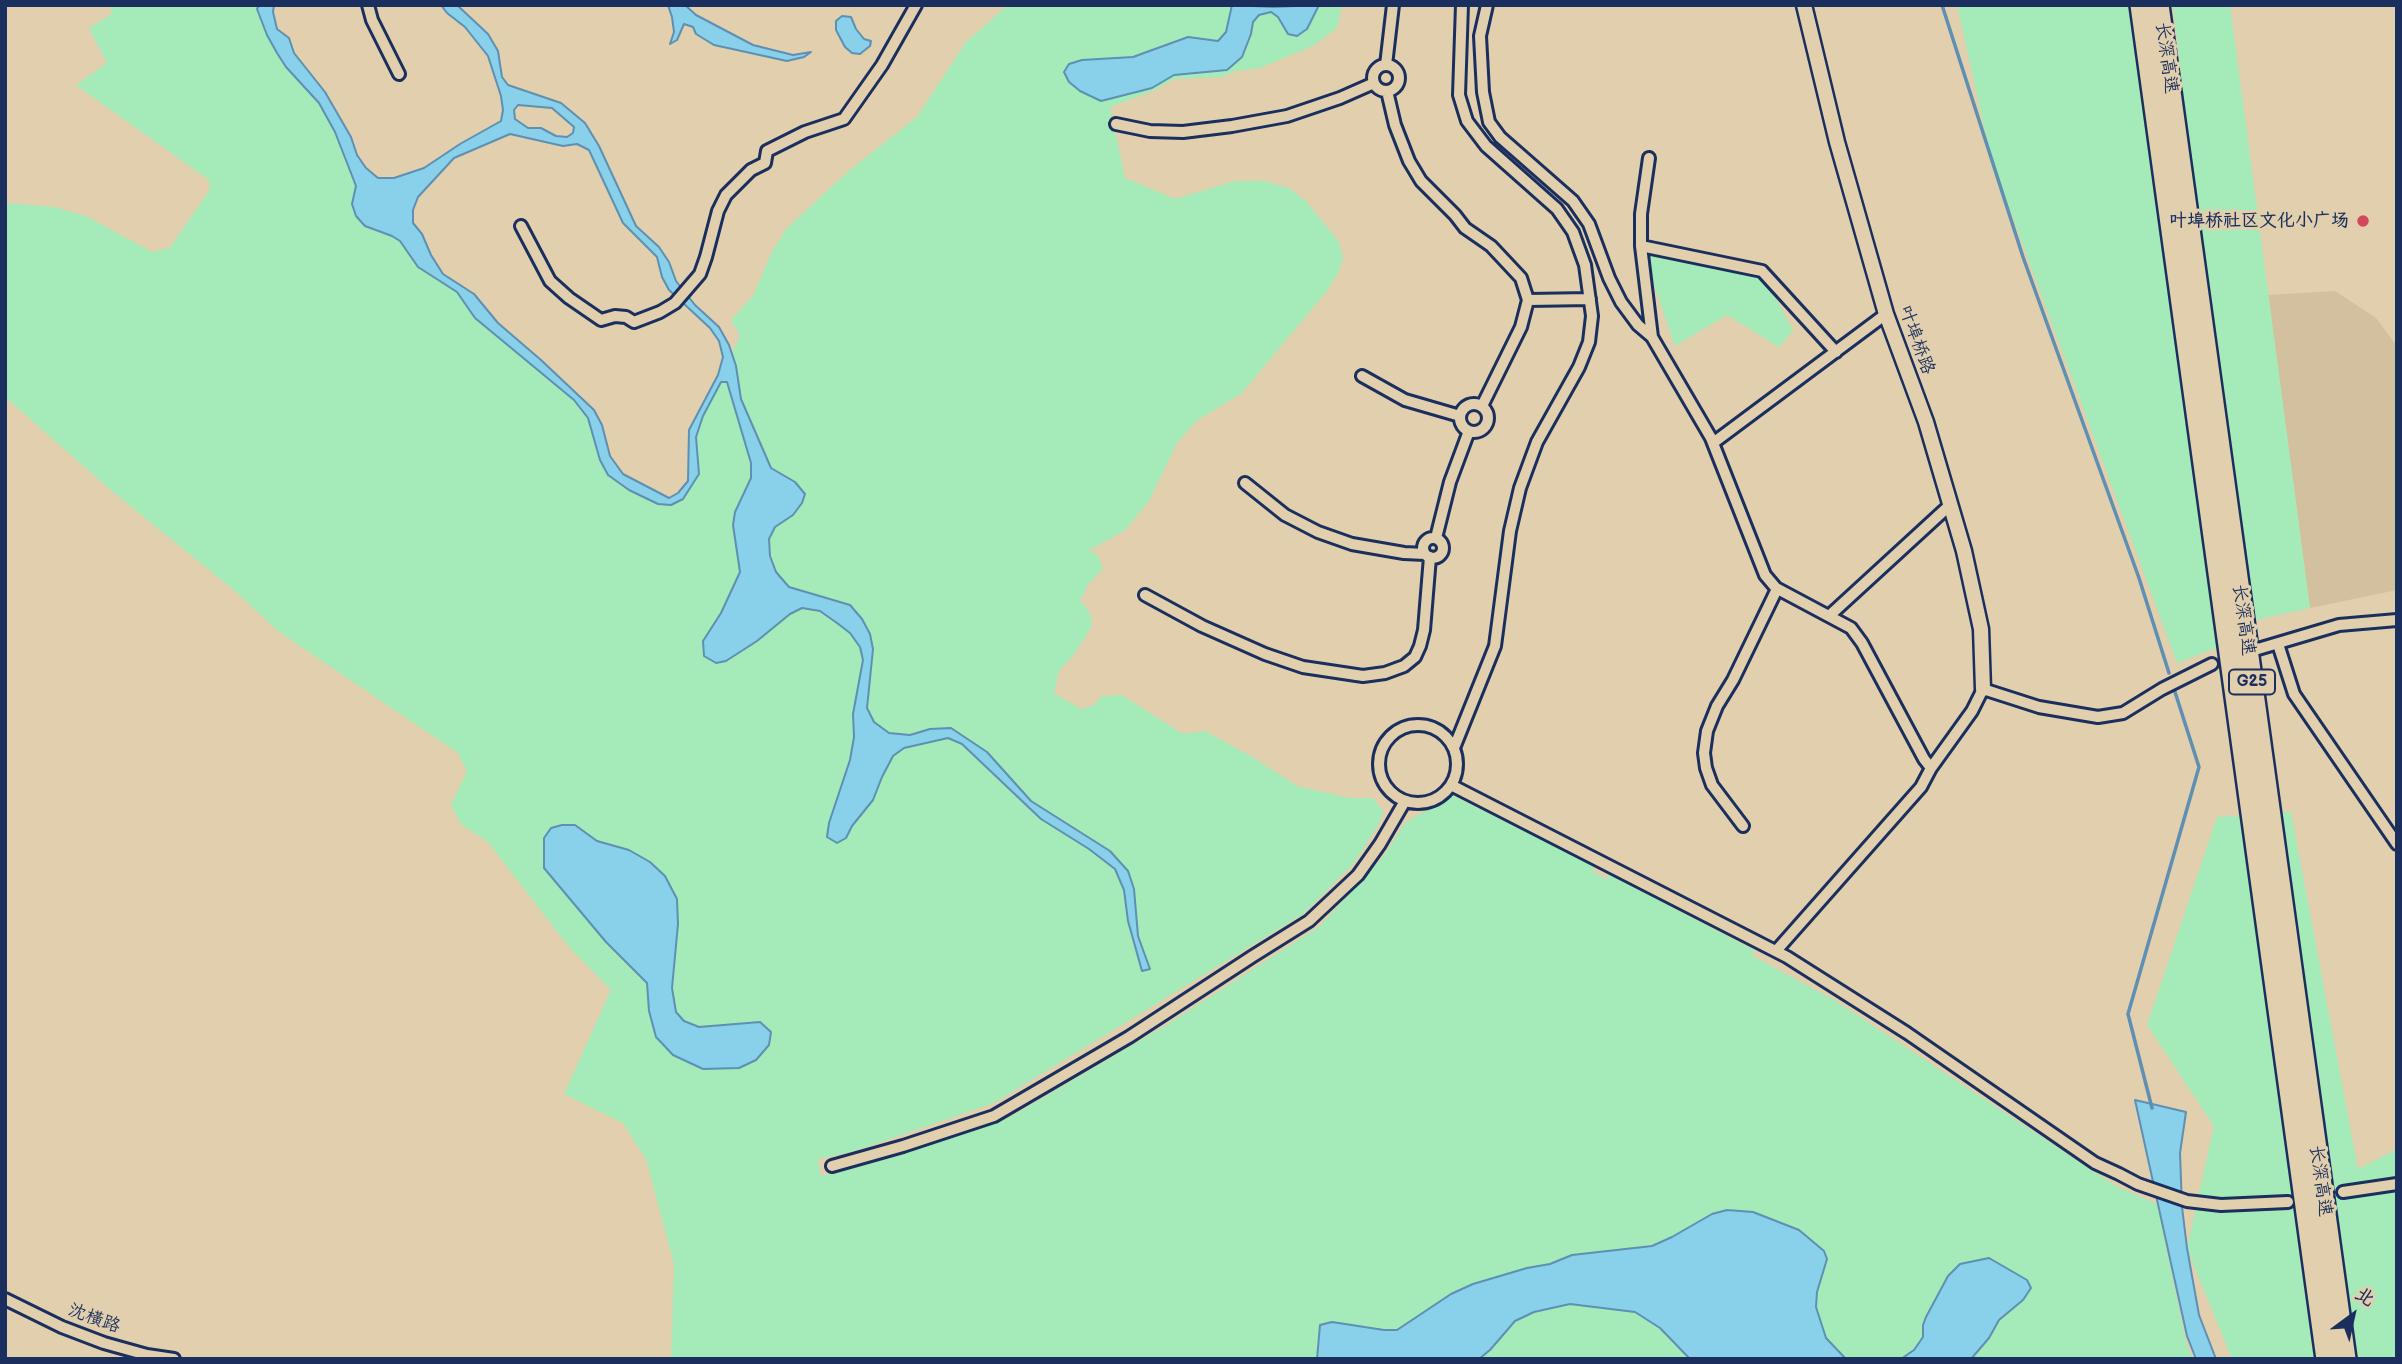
<!DOCTYPE html>
<meta charset="utf-8">
<style>
body{margin:0}
#map{position:relative;width:2402px;height:1364px;overflow:hidden;background:#e1cfad;font-family:"Balsamiq Sans","LXGW WenKai TC",sans-serif}
canvas{display:block}
.frame{position:absolute;inset:0;border:7px solid #1b2f5e;pointer-events:none}
.north{position:absolute;left:2318px;top:1280px;width:70px;height:70px;-webkit-text-stroke:5px #e1cfad;paint-order:stroke;rotate:33deg;font-size:19px;font-weight:700;line-height:28px;text-align:center;color:#1b2f5e}
.north::after{content:'';display:block;margin:auto;width:24px;height:32px;background:#1b2f5e;clip-path:polygon(50% 0,100% 100%,50% 72%,0 100%)}
</style>
<div id="map">
<canvas width="2402" height="1364"></canvas>
<div class="frame"></div>
<div class="north">北</div>
</div>
<script>
const context = document.querySelector('canvas').getContext('2d');
context.lineJoin = 'round';
function fill(path, color) { context.fillStyle = color; context.fill(path, 'evenodd'); }
const shape = rows => new Path2D(rows.map(r => 'M' + r).join(''));
function trace(path, color, width, dash) { context.strokeStyle = color; context.lineWidth = width; context.lineCap = dash ? 'butt' : 'round'; context.setLineDash(dash || []); context.stroke(path); }
function write(font, color, halo, rows, align = 'center') {
  context.font = font + ' "Balsamiq Sans","LXGW WenKai TC",sans-serif'; context.lineWidth = 6; context.setLineDash([]); context.textBaseline = 'middle'; context.strokeStyle = halo; context.fillStyle = color; for (const [text, x, y, turn = 0] of rows) {
    context.save(); context.translate(x, y); context.rotate((+turn || 0) * Math.PI / 180); context.textAlign = isNaN(turn) ? turn : align; if (halo) context.strokeText(text, 0, 0); context.fillText(text, 0, 0); context.restore();
  }
}
fill(shape([
 [2335,291,2376,318,2397,346,2397,590,2310,608,2268,295]
]), '#d2c09f');
fill(shape([
 [110,5,265,5,265,16,330,113,430,270,469,297,585,408,610,468,671,501,685,490,693,476,694,427,740,336,731,320,753,296,772,252,787,228,850,170,917,117,966,42,1008,5,1340,5,1341,9,1337,28,1313,46,1260,68,1235,71,1222,77,1174,79,1153,91,1110,107,1125,178,1175,199,1235,181,1264,181,1289,188,1306,201,1339,242,1343,258,1338,273,1326,292,1242,393,1196,421,1177,443,1149,501,1125,530,1088,551,1097,554,1103,569,1089,583,1080,600,1090,613,1092,626,1076,652,1059,671,1054,693,1081,709,1092,706,1103,696,1122,695,1183,734,1205,731,1254,758,1297,786,1349,798,1373,798,1383,811,1379,824,1353,864,1303,914,994,1103,852,1152,818,1159,821,1176,907,1153,1010,1117,1168,1024,1320,926,1383,857,1405,823,1452,795,1593,865,1593,872,1608,880,1608,874,1754,950,1753,956,1834,1000,2116,1186,2157,1204,2187,1346,2193,1359,671,1359,674,1264,646,1159,623,1123,564,1094,611,990,569,947,488,842,461,824,451,805,467,771,458,753,278,631,235,591,112,491,5,397,5,203,54,207,86,216,152,252,170,248,210,189,209,180,76,85,107,63,89,28,112,14],
 [1957,5,2131,5,2218,647,2177,663,1991,158],
 [2173,5,2230,5,2310,608,2243,623],
 [1641,246,1762,271,1793,331,1779,347,1727,315,1675,346],
 [2291,812,2358,1169,2397,1149,2397,1359,2232,1359,2187,1248,2214,1126,2147,1025,2217,817]
]), '#a4ebb9');
const water = shape([
 [259,5,274,5,273,12,277,29,289,38,294,53,325,92,351,137,357,155,366,168,378,178,394,178,424,168,460,144,501,121,503,110,501,96,488,56,465,27,447,13,441,5,457,5,488,34,498,51,502,77,508,85,561,103,585,123,599,146,636,226,659,247,669,262,676,281,695,305,719,327,729,345,736,366,741,399,771,468,795,482,805,494,802,503,793,515,775,527,769,539,770,556,776,572,789,587,850,605,862,619,870,634,873,649,867,708,874,722,889,733,910,735,930,729,951,728,987,752,1031,801,1110,851,1128,871,1134,889,1138,936,1150,969,1142,971,1128,921,1124,890,1115,869,1089,849,1041,819,962,744,948,738,904,748,893,756,882,777,873,800,852,826,846,838,837,843,827,837,829,823,850,760,854,737,853,714,863,660,860,647,850,633,837,623,820,611,802,608,790,614,757,641,726,661,716,663,704,656,703,641,721,613,740,572,733,525,735,512,751,478,751,463,727,382,721,382,703,416,696,437,699,474,683,499,671,505,658,504,629,490,608,475,600,460,588,418,574,400,475,318,457,292,418,267,400,241,392,236,365,226,356,216,352,204,356,186,335,132,319,103,286,67,277,53,267,35,257,9,259,5],
 [518,105,552,108,574,127,573,133,567,137,556,136,541,128,528,128,515,119,514,110,518,105],
 [510,134,563,146,577,144,589,150,623,223,657,257,662,277,669,290,710,328,719,341,723,357,718,375,689,430,688,481,678,493,669,498,623,474,610,456,602,425,594,410,541,360,498,323,474,294,443,274,431,255,422,234,413,223,413,210,418,197,454,158,510,134],
 [668,5,685,5,696,15,753,45,793,55,811,52,804,57,787,61,714,45,696,34,693,27,684,24,677,40,670,44,674,32,672,17,668,5],
 [1232,5,1273,7,1319,5,1307,29,1297,36,1288,34,1278,17,1271,12,1259,15,1253,22,1251,34,1242,57,1227,70,1174,75,1152,88,1101,101,1080,91,1069,82,1064,72,1069,64,1082,60,1133,57,1188,37,1218,41,1226,32,1232,5],
 [842,16,851,17,856,29,864,39,871,41,870,46,860,54,852,53,845,47,836,30,836,21,842,16],
 [562,825,575,825,597,841,629,850,650,862,665,876,677,899,678,924,672,988,676,1012,684,1021,699,1027,760,1022,771,1032,769,1045,756,1060,739,1068,703,1069,673,1055,656,1037,649,1011,647,983,606,942,544,868,544,838,551,828,562,825],
 [2135,1100,2186,1112,2180,1153,2182,1207,2187,1248,2199,1315,2216,1359,2196,1359,2187,1336,2135,1100],
 [1727,1210,1753,1212,1799,1230,1824,1251,1827,1259,1817,1292,1816,1307,1826,1338,1846,1359,1690,1359,1660,1328,1635,1312,1570,1304,1534,1312,1515,1321,1490,1350,1479,1359,1317,1359,1320,1325,1332,1322,1384,1330,1397,1330,1451,1294,1473,1284,1527,1268,1550,1264,1572,1255,1652,1246,1672,1237,1712,1214,1727,1210],
 [1989,1258,2027,1280,2031,1288,2023,1300,1999,1320,1989,1338,1971,1359,1901,1359,1914,1350,1923,1337,1923,1325,1926,1317,1948,1276,1960,1264,1989,1258]
]);
fill(water, '#89d0ea');
trace(water, '#5d90b2', 2);
trace(shape([
 [1942,5,2023,257,2139,578,2169,673],
 [2152,1108,2128,1014,2199,767,2175,692]
]), '#5d90b2', 3.5);
const minor = shape([
 [368,5,372,20,399,74],
 [1487,5,1480,36,1483,92,1489,122,1500,137,1573,201,1589,224,1609,278,1621,302,1638,325,1652,337,1711,438,1765,575,1776,588,1851,628,1862,643,1924,759,1931,768],
 '1373 78a13 13 0 1 1 26 0a13 13 0 1 1-26 0Z',
 [1386,65,1393,5],
 [1387,91,1395,125,1409,161,1421,181,1455,215,1465,228,1491,246,1521,278,1528,300,1521,327,1482,406],
 [1116,124,1150,131,1183,132,1232,126,1287,116,1340,98,1374,83],
 [1649,158,1641,214,1641,246,1652,337],
 [521,226,550,281,569,298,601,320,615,316,626,317,634,322,660,312,675,303,700,274,706,257,718,211,726,195,751,170,765,163,767,151,805,132,844,119,882,65,916,5],
 [1641,246,1762,271,1836,352],
 [1528,300,1590,299],
 [1362,376,1405,400,1460,416],
 '1460 418a14 14 0 1 1 28 0a14 14 0 1 1-28 0Z',
 [1713,443,1886,314],
 [1245,483,1285,515,1318,532,1352,544,1404,553,1425,554],
 '1423 548a10 10 0 1 1 20 0a10 10 0 1 1-20 0Z',
 [1436,538,1450,482,1469,431],
 [1145,595,1202,626,1265,654,1303,667,1363,676,1385,673,1404,666,1415,657,1420,646,1424,630,1430,557],
 [1829,616,1950,505],
 [2278,644,2294,694,2397,844],
 [2258,649,2339,625,2397,620],
 '1379 764a39 39 0 1 1 78 0a39 39 0 1 1-78 0Z',
 [1454,748,1495,646,1510,531,1520,488,1537,442,1579,367,1589,342,1592,316,1585,265,1573,232,1557,209,1486,146,1467,121,1459,95,1462,5],
 [1451,785,1787,957,1907,1033,2095,1163,2119,1174,2138,1184,2187,1201,2221,1205,2288,1202],
 [1743,826,1712,785,1706,768,1704,753,1707,731,1717,706,1733,680,1777,589],
 [1776,951,1921,787,1931,768,1972,711,1983,689,2039,707,2098,717,2123,713,2162,689,2212,664],
 [832,1166,903,1146,994,1116,1129,1037,1253,956,1309,921,1358,875,1380,844,1405,801],
 [2343,1192,2397,1184],
 [5,1299,62,1327,104,1343,147,1355,174,1359]
]);
const tertiary = shape([
 [1804,5,1837,142,1886,314,1926,422,1964,551,1981,629,1983,689]
]);
const motorway = shape([
 [2141,5,2327,1359],
 [2158,5,2345,1359]
]);
trace(minor, '#1b2f5e', 16);
trace(tertiary, '#1b2f5e', 19);
trace(motorway, '#1b2f5e', 26);
trace(minor, '#e1cfad', 10);
trace(tertiary, '#e1cfad', 14);
trace(motorway, '#e1cfad', 21);
for (const [x, y, r, color] of [
 [2363,221,7,"#d1495b"]
]) { const dot = new Path2D(); dot.arc(x, y, r, 0, 2 * Math.PI); context.fillStyle = color; context.fill(dot); trace(dot, '#e1cfad', 2.5); }
for (const [x, y, w] of [
 [2252,682,46]
]) { const box = new Path2D(); box.roundRect(x - w / 2, y - 12.5, w, 25, 5); context.fillStyle = '#e1cfad'; context.fill(box); trace(box, '#1b2f5e', 2); }
write('bold 16px', '#1b2f5e', null, [
 ["G25",2252,682]
]);
write('18px', '#1b2f5e', '#e1cfad', [
 ["长深高速",2166,58,82],
 ["叶埠桥路",1916,340,70],
 ["长深高速",2243,620,82],
 ["长深高速",2320,1181,82],
 ["沈横路",94,1319,20]
]);
write('bold 18px', '#1b2f5e', '#e1cfad', [
 ["叶埠桥社区文化小广场",2349,221]
], 'right');
</script>
